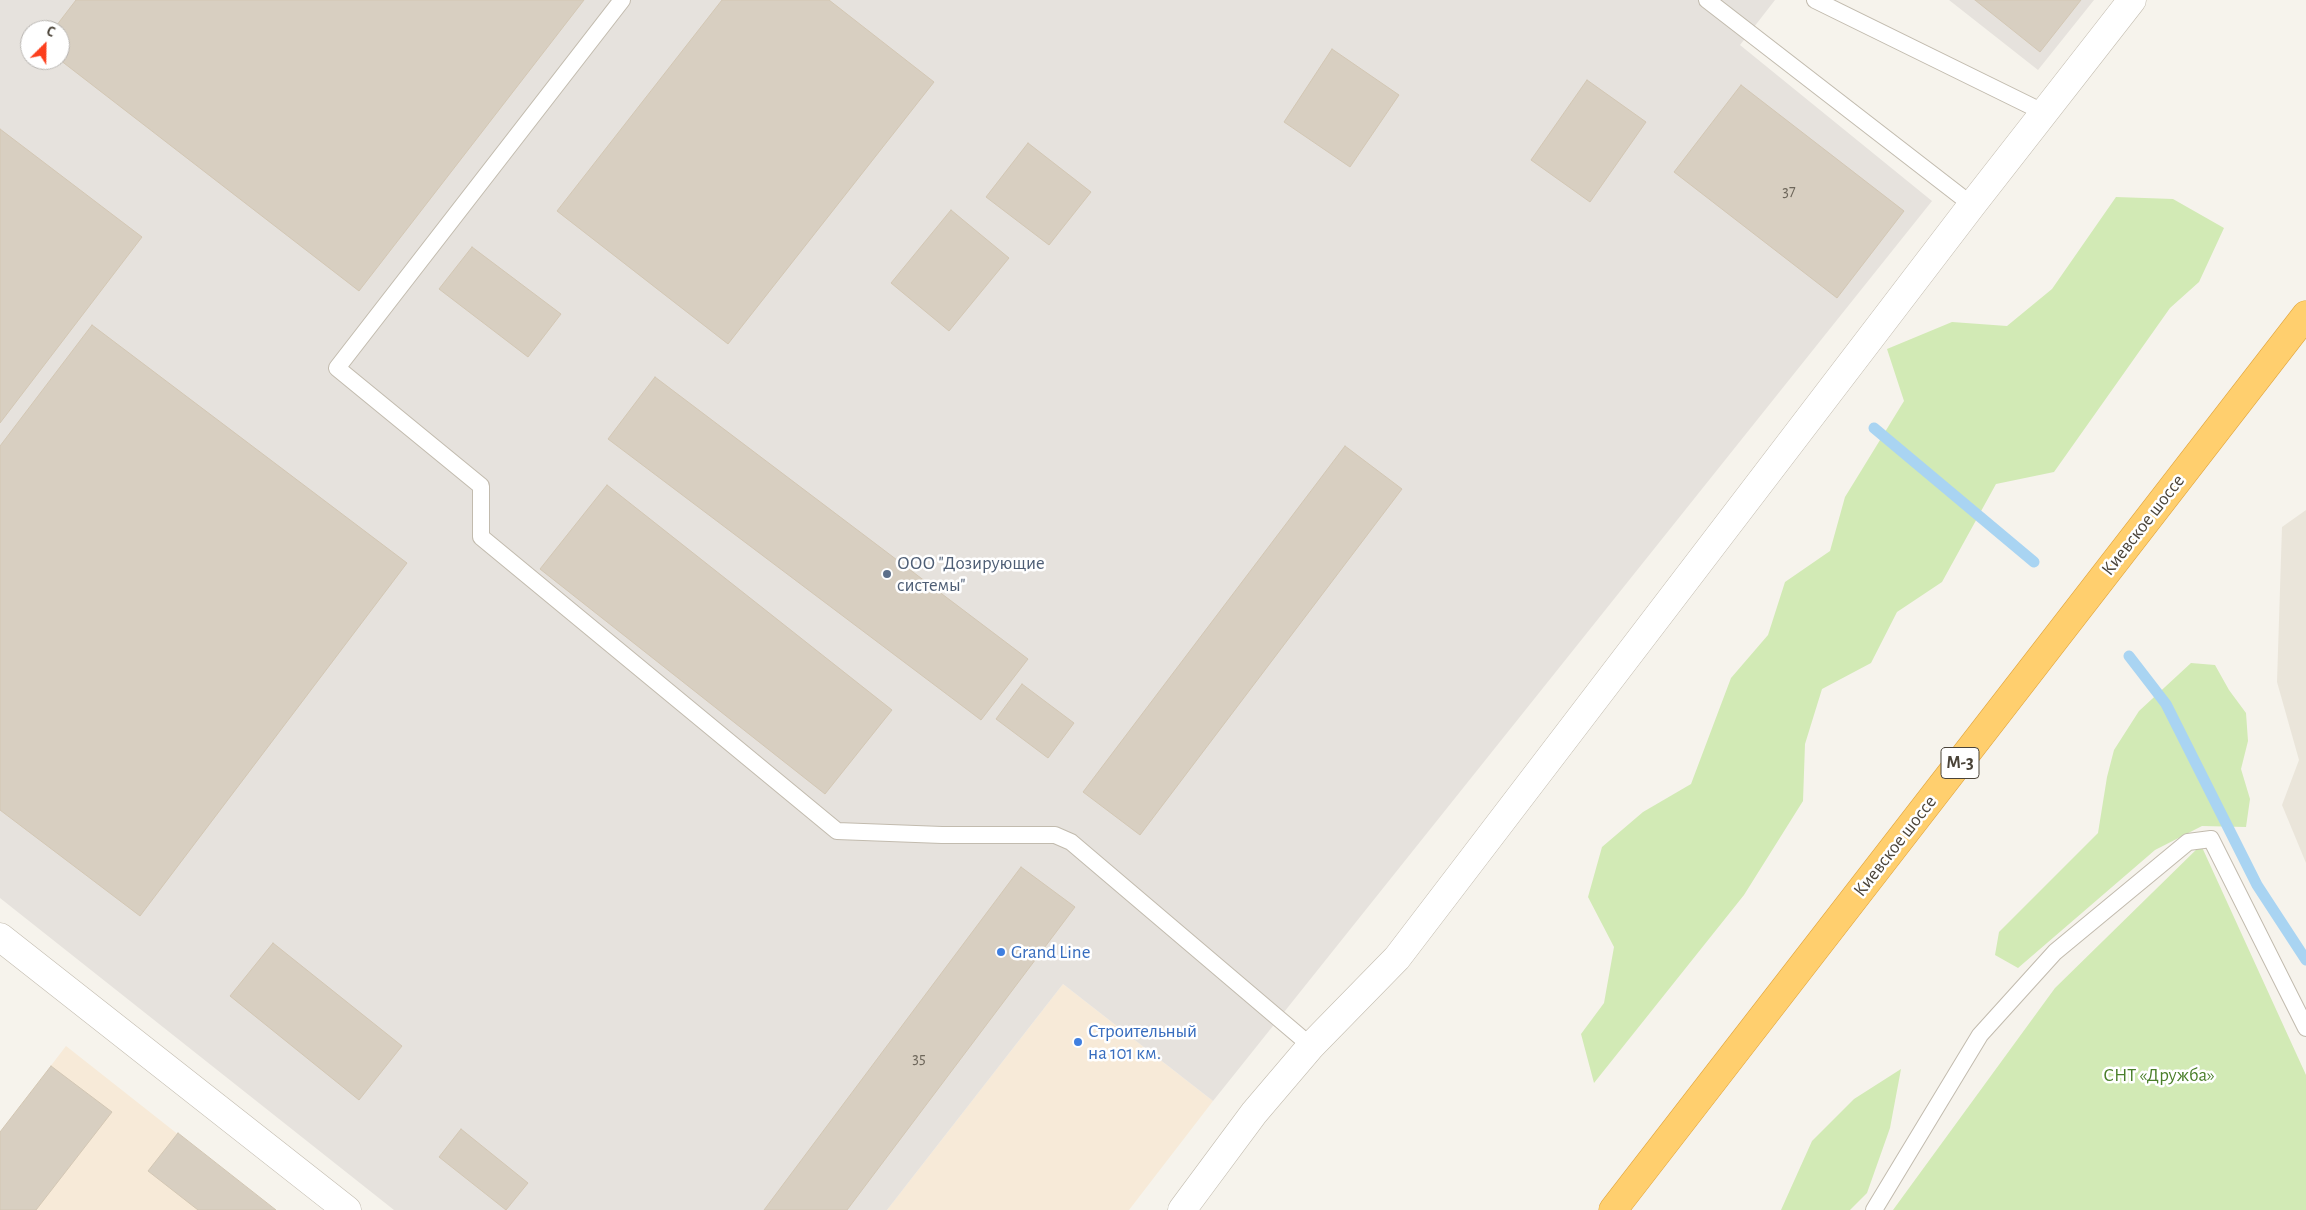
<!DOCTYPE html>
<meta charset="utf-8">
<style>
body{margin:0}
#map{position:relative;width:2306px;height:1210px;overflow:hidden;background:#f6f3ec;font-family:"Alegreya Sans",sans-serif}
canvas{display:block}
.north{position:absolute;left:20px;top:20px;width:50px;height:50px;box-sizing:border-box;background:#fff;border:1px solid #b7b4b0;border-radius:50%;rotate:23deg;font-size:14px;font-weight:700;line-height:20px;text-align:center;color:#4b4439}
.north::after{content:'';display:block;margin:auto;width:18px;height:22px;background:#fc3f1d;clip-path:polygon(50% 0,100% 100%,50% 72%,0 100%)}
</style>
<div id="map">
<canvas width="2306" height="1210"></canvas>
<div class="north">С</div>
</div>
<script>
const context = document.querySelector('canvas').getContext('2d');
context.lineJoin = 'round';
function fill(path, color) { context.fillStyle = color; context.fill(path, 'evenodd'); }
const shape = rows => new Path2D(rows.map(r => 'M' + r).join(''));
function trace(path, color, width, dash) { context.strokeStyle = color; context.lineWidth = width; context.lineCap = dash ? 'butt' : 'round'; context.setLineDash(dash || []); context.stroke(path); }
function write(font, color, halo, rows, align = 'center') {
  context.font = font + ' "Alegreya Sans",sans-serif'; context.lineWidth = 5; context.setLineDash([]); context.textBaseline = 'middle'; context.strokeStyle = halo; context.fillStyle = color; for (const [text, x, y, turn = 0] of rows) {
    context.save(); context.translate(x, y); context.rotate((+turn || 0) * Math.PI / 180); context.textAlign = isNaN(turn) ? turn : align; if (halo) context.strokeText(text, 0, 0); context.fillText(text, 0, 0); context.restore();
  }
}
fill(shape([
 [2306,510,2306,863,2282,805,2299,760,2277,682,2282,527]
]), '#eae5da');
fill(shape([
 [1063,984,1213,1101,1129,1210,887,1210],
 [66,1046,274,1210,0,1210,0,1132]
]), '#f7ead8');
fill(shape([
 [0,0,1775,0,1740,45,1932,201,1213,1101,1063,984,887,1210,394,1210,0,898],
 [30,30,60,30,60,60,30,60],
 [1949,0,2094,0,2038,70]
]), '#e6e2dd');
fill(shape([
 [2116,197,2173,199,2224,228,2199,282,2170,308,2054,472,1996,484,1942,582,1897,612,1871,663,1822,689,1805,744,1803,801,1744,895,1594,1083,1581,1034,1604,1003,1614,947,1588,897,1602,847,1643,812,1691,784,1731,678,1768,635,1785,582,1830,551,1845,497,1904,401,1887,349,1952,322,2007,326,2052,289],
 [2191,663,2215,665,2229,690,2246,713,2248,741,2241,769,2250,799,2246,827,2202,826,2155,850,2018,968,1995,955,1999,932,2098,833,2107,777,2114,750,2139,711],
 [2201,845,2306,1075,2306,1210,1893,1210,2055,988],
 [1901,1069,1890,1128,1867,1193,1850,1210,1781,1210,1812,1141,1854,1099]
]), '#d2eab5');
trace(shape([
 [1874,428,2034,562],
 [2129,656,2166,704,2257,885,2306,960]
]), '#a9d4f2', 11);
const building = shape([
 [76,0,584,0,359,291,60,60,60,30,53,30,76,0],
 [722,0,829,0,934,82,728,344,557,211,722,0],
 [1975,0,2081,0,2040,52,1975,0],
 [1332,49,1399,95,1350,167,1284,122,1332,49],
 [1587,80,1646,122,1590,202,1531,160,1587,80],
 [1741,85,1904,211,1837,298,1674,172,1741,85],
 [0,129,142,237,0,423,0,129],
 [1028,143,1091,192,1049,245,986,197,1028,143],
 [951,210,1009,258,949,331,891,283,951,210],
 [472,247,561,314,528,357,439,289,472,247],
 [92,325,407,563,140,916,0,810,0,446,92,325],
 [655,377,1028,659,981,720,608,439,655,377],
 [1345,446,1402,489,1140,835,1083,792,1345,446],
 [607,485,892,710,825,794,540,569,607,485],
 [1022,684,1074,723,1048,758,996,719,1022,684],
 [1021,867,1075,907,847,1210,764,1210,1021,867],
 [273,943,402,1046,359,1100,230,996,273,943],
 [51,1066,112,1112,36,1210,0,1210,0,1132,51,1066],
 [461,1129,528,1183,506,1210,439,1157,461,1129],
 [178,1133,276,1210,198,1210,148,1171,178,1133]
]);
fill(building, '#d8cfc1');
trace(building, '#d3c7b4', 1);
const lane = shape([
 [622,0,337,368,481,486,481,537,837,831,942,835,1055,835,1071,842,1311,1046],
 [1707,0,1972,205],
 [1815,0,2045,113],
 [1874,1210,1980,1035,2055,952,2188,842,2211,839,2306,1028]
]);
const street = shape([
 [0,937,347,1210],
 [1182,1210,1254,1113,1311,1046,1397,958,1972,205,2132,0]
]);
const highway = shape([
 [1613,1210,2306,315]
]);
trace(lane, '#c2bbae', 18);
trace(street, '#c2bbae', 29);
trace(highway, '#e0a43c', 29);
trace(lane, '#fff', 16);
trace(street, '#fff', 28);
trace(highway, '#ffcf6e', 28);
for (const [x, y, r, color] of [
 [887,574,5,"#5c6f8a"],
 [1001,952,5,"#3f7fe0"],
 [1078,1042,5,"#3f7fe0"]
]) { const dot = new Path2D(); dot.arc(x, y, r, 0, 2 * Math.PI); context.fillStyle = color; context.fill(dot); trace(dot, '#fff', 2); }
write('16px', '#6e675b', null, [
 ["37",1789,191],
 ["35",919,1058]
]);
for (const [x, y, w] of [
 [1960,763,38]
]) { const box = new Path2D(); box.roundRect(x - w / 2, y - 15.5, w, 31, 4); context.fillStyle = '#fff'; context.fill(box); trace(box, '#4b4439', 1); }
write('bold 18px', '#4b4439', null, [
 ["М-3",1960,763]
]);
write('19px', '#4b4439', '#fff', [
 ["Киевское шоссе",2143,525,-52],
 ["Киевское шоссе",1895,846,-52]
]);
write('19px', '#4e5e75', '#fff', [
 ["ООО \"Дозирующие",897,563],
 ["системы\"",897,585]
], 'left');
write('19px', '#366cbe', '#fff', [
 ["Grand Line",1011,952],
 ["Строительный",1088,1031],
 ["на 101 км.",1088,1053]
], 'left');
write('19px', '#4a7f2a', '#fff', [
 ["СНТ «Дружба»",2159,1075]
]);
</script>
